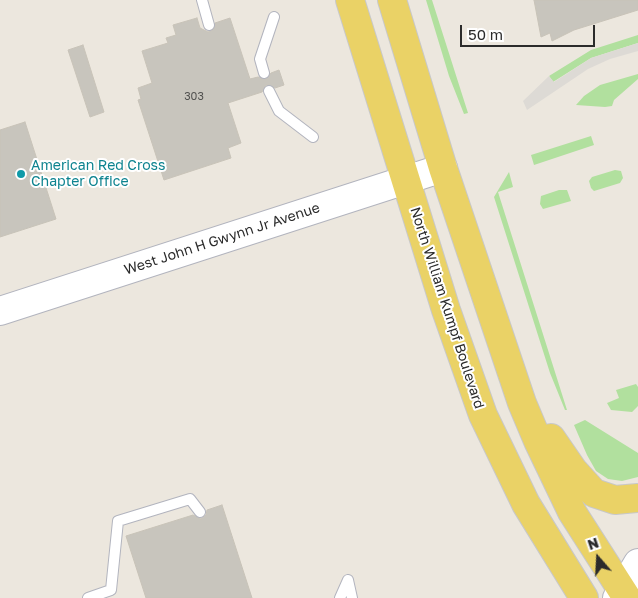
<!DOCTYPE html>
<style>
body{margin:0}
#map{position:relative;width:638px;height:598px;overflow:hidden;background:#ece7de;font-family:"Golos Text",sans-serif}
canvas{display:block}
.north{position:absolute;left:573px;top:533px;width:50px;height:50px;-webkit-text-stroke:4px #fff;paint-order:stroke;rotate:341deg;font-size:14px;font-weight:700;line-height:20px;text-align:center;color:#2b2b2b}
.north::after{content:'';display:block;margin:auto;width:18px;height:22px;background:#2b2b2b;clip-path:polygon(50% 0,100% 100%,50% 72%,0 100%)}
.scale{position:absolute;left:460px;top:25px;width:135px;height:22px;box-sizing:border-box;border:2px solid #2b2b2b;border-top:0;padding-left:6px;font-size:15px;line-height:18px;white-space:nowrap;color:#2b2b2b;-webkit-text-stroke:4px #fff;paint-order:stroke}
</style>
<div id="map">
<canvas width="638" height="598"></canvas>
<div class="north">N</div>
<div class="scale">50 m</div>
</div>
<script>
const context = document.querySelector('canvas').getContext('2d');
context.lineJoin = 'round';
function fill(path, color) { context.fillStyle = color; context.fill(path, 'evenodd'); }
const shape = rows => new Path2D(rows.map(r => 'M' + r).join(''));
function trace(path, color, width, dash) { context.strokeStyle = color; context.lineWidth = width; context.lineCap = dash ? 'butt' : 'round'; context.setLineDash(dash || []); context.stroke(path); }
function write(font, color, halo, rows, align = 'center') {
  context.font = font + ' "Golos Text",sans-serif'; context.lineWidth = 4; context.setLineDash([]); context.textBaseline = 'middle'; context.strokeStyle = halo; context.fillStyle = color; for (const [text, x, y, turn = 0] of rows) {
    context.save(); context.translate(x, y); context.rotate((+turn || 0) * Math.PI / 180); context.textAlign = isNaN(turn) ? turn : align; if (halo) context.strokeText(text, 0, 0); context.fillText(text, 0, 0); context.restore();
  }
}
fill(shape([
 [426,0,432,0,468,113,464,114,449,76],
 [638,35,638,43,591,58,553,82,549,76,591,50],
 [638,74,638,79,614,100,612,106,605,107,576,105,584,96,600,85],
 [591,136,594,145,534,165,531,155],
 [615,170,621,171,623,178,620,183,594,191,591,188,589,181,592,177],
 [509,172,513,187,498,192,567,410,565,410,550,373,494,197],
 [559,190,567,190,571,201,543,209,540,204,541,196],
 [636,384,638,387,638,406,632,412,611,410,607,403,619,398,616,390],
 [585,420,638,453,638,477,622,481,608,479,596,471,587,455,574,425]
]), '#b1e09e');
fill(shape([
 [638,43,638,51,610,59,588,69,527,110,523,101,549,76,554,82,591,58]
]), '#dddad5');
const building = shape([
 [534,0,638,0,638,10,574,30,552,41,550,33,541,37,534,0],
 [197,18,200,28,208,32,214,29,215,23,230,18,250,79,258,77,266,79,271,73,279,70,284,85,275,88,266,85,262,92,228,103,241,143,228,148,231,158,164,180,138,100,141,99,138,88,152,83,142,51,168,43,166,38,176,35,173,25,197,18],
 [83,45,104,112,90,117,68,50,83,45],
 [25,122,56,219,0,237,0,130,25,122],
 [222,505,252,598,146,598,126,536,193,515,201,519,206,515,207,510,222,505]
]);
fill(building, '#c8c5bd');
trace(building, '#c8c3b8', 1);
const lane = shape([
 [202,0,209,25],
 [264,73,260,59,274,17],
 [269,91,279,111,313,137],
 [348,580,352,598],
 [88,598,111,590,118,521,190,499,200,512],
 [340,598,348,580]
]);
const secondary = shape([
 [0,311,443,168],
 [617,598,638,563]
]);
const primary = shape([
 [350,0,446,310,483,415,526,504,584,598],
 [392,0,443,168,522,403,538,441,572,512,627,598],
 [551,438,573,470,594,493,615,500,638,498]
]);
trace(lane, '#b2b4be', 12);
trace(secondary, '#b2b4be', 30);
trace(primary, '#c8c8c8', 30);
trace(lane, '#fff', 10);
trace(secondary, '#fff', 28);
trace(primary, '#ead266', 28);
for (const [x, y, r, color] of [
 [21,174,5,"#0f9aa8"]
]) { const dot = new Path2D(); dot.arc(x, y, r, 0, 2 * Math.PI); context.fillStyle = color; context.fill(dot); trace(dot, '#fff', 2); }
write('11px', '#525250', null, [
 ["303",194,97]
]);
write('14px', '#0d838f', '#fff', [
 ["American Red Cross",31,166],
 ["Chapter Office",31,182]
], 'left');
write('14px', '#2b2b2b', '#fff', [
 ["West John H Gwynn Jr Avenue",222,239,-18],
 ["North William Kumpf Boulevard",447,308,72]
]);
</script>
